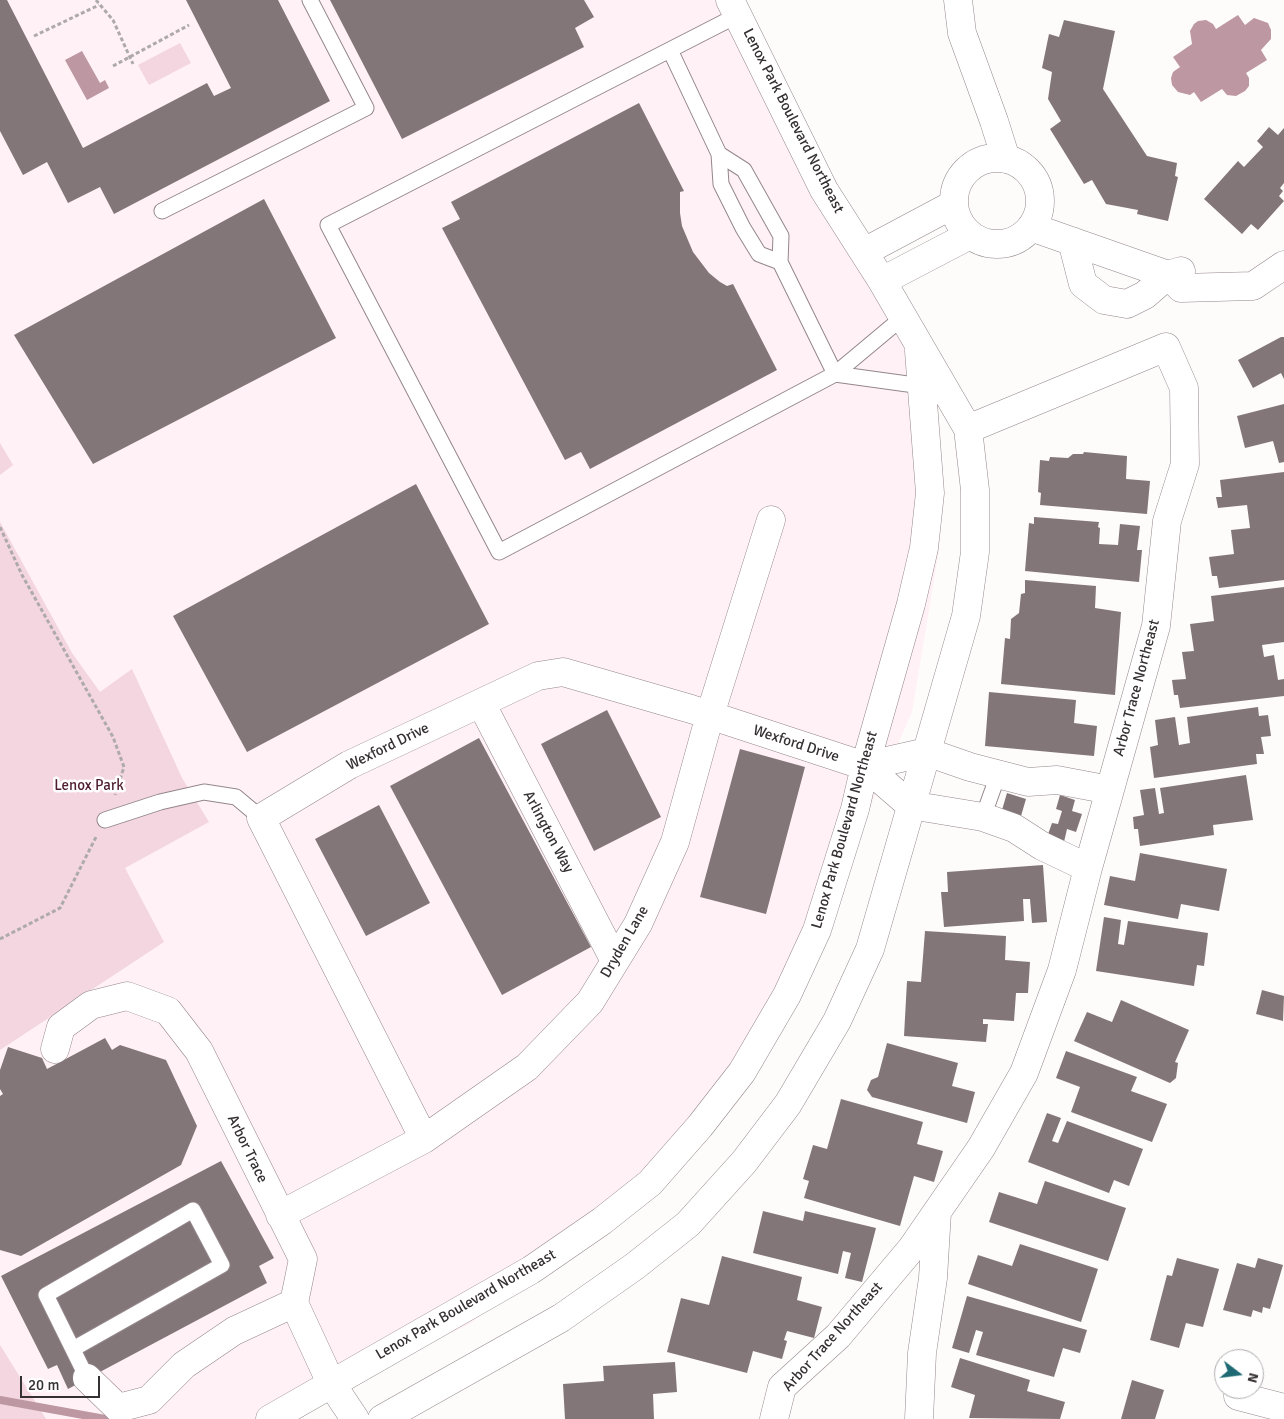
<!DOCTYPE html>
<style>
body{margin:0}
#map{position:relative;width:1284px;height:1419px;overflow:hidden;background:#fefbfb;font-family:Signika,sans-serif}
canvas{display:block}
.north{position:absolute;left:1214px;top:1349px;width:50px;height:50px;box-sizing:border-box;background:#fff;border:1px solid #aeacad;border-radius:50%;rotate:105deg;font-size:14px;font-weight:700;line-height:20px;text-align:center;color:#353031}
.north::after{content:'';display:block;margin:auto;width:18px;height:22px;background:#1e6973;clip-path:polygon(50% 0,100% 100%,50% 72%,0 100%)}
.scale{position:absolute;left:20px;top:1376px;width:80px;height:22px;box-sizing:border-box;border:2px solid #353031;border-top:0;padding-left:6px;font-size:15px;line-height:18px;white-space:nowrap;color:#353031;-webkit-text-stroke:4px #fff;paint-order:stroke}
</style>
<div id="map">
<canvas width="1284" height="1419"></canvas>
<div class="north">N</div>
<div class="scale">20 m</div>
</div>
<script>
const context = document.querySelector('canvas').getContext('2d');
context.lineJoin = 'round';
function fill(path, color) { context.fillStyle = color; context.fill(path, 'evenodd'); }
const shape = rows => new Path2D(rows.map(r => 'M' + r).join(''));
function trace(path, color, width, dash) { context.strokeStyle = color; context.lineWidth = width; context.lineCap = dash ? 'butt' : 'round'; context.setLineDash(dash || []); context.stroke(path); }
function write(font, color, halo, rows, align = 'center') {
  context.font = font + ' Signika,sans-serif'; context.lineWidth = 5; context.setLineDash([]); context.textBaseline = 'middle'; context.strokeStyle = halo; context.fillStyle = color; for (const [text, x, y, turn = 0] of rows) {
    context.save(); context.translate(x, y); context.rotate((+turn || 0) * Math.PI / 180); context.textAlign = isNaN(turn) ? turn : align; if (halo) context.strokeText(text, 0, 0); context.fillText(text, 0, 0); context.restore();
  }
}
fill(shape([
 [0,0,740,0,794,108,899,291,934,455,939,550,912,712,790,989,728,1112,470,1324,263,1419,0,1419]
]), '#fff1f5');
fill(shape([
 [180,43,191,63,149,85,138,65],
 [0,443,13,465,0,475],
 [0,522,72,653,100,692,132,669,182,778,209,822,125,868,164,942,0,1050],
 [0,1345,46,1419,0,1419]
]), '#f3d6df');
fill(shape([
 [1238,15,1245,25,1254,18,1268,23,1271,30,1271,39,1261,50,1267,60,1246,73,1249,78,1249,86,1245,91,1236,96,1227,95,1222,89,1201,102,1194,92,1190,95,1178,92,1172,85,1171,78,1173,72,1180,67,1173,57,1192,44,1190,31,1194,24,1198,21,1206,20,1213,24,1216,29],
 [82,51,100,83,105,80,109,88,87,100,65,60]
]), '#bd98a3');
trace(shape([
 [0,1400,105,1419]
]), '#bd98a3', 8);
fill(shape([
 [0,0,7,0,83,148,207,83,214,96,231,88,186,0,278,0,330,101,114,214,100,187,68,203,47,162,23,175,0,131],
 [330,0,584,0,594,17,575,28,584,47,402,139],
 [1064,20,1115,31,1103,89,1147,156,1177,163,1175,176,1178,177,1168,221,1137,214,1138,210,1106,204,1092,180,1084,184,1050,129,1061,121,1048,99,1052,72,1042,68,1049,34,1059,37],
 [639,103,684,191,680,192,680,213,682,226,693,252,709,273,720,282,727,286,733,284,777,370,590,469,581,452,565,460,442,228,460,219,451,202],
 [1269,127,1278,135,1284,128,1284,183,1280,188,1283,191,1279,196,1284,201,1258,230,1251,224,1242,234,1204,199,1238,161,1244,167,1263,147,1257,141],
 [264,199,336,338,93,464,14,335],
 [1281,337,1284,337,1284,379,1281,373,1253,388,1238,360],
 [1284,404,1284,462,1279,463,1273,441,1245,448,1237,416],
 [1084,452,1127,456,1126,479,1150,481,1147,514,1040,505,1041,493,1038,492,1040,460,1049,461,1050,457,1068,458,1073,454,1083,454],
 [1284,472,1284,580,1219,588,1217,576,1212,576,1209,557,1234,554,1231,530,1250,528,1247,505,1218,508,1216,497,1222,497,1220,480],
 [416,484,489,624,247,752,173,616],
 [1034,517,1099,522,1098,527,1100,528,1099,544,1118,545,1120,524,1140,526,1137,550,1142,550,1139,582,1025,571,1029,523,1034,524],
 [1025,580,1096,586,1095,608,1121,612,1115,695,1001,684,1005,638,1010,639,1011,619,1019,613,1021,594,1025,593],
 [1284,587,1284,642,1262,645,1264,657,1274,655,1278,680,1284,679,1284,696,1180,708,1178,695,1174,695,1172,680,1186,679,1182,652,1194,651,1190,624,1214,621,1211,596],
 [989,692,1076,700,1074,723,1097,726,1094,756,985,746],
 [1258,707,1259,716,1268,715,1271,736,1261,737,1264,754,1256,754,1257,764,1154,778,1150,747,1158,745,1155,720,1175,717,1179,745,1190,743,1187,717],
 [607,710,661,817,594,851,541,744],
 [479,738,591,947,502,995,390,786],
 [740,749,805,767,766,914,700,897],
 [1246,775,1253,820,1213,825,1214,835,1140,846,1138,829,1134,829,1133,817,1144,815,1140,790,1155,788,1159,814,1164,813,1160,788],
 [1007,793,1026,799,1021,816,1002,810],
 [1060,795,1075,800,1072,811,1082,814,1076,832,1067,829,1064,842,1047,837,1052,823,1058,824,1062,811,1056,809],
 [379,805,430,903,366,936,315,839],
 [1140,853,1227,869,1219,911,1181,904,1178,919,1104,905,1110,876,1135,881],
 [1043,865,1047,922,1032,923,1030,899,1023,899,1024,921,944,927,941,892,948,892,947,872],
 [1104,917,1121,920,1118,944,1124,945,1128,921,1208,933,1204,966,1197,965,1194,986,1096,971],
 [925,931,1006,936,1005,960,1030,962,1028,993,1016,993,1014,1021,983,1019,983,1024,988,1024,986,1042,904,1036,907,981,921,982],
 [1262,990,1284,996,1283,1021,1256,1014],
 [1121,1000,1189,1030,1175,1062,1178,1063,1176,1078,1170,1083,1074,1041,1087,1012,1112,1022],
 [105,1038,112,1050,120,1045,166,1060,197,1126,181,1165,21,1256,0,1250,0,1096,3,1094,0,1089,0,1070,8,1047,42,1058,47,1069],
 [887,1043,958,1063,952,1086,975,1092,967,1123,872,1097,867,1090,871,1080,878,1077],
 [1066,1051,1137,1077,1131,1091,1167,1104,1152,1142,1071,1112,1080,1087,1056,1078],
 [841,1099,923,1122,917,1144,943,1151,934,1182,914,1176,900,1226,804,1198,809,1181,803,1179,813,1145,827,1149],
 [1047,1113,1061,1118,1052,1141,1058,1143,1067,1121,1143,1149,1129,1186,1114,1180,1109,1193,1028,1162],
 [221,1161,274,1258,259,1266,267,1283,68,1389,57,1365,48,1369,1,1276],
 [1045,1181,1126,1208,1108,1261,989,1222,999,1192,1037,1204],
 [763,1211,803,1221,805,1211,876,1228,862,1282,845,1278,851,1253,843,1251,838,1274,753,1253],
 [1020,1244,1098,1269,1081,1322,968,1284,978,1255,1012,1266],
 [722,1256,802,1277,797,1300,822,1307,814,1338,787,1331,784,1340,787,1341,782,1359,753,1351,747,1373,667,1352,681,1298,709,1305],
 [1177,1258,1219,1269,1203,1327,1186,1323,1179,1348,1150,1340,1167,1275,1172,1276],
 [1258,1258,1283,1265,1270,1309,1263,1307,1262,1313,1253,1310,1251,1317,1223,1310,1237,1263,1255,1268],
 [967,1296,1087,1330,1080,1353,1063,1348,1054,1377,976,1355,983,1332,976,1330,969,1353,952,1348],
 [960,1358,1030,1380,1027,1391,1065,1402,1060,1419,969,1418,975,1395,951,1387],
 [675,1362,677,1392,653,1394,654,1419,565,1419,563,1384,604,1381,603,1366],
 [1132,1380,1164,1390,1155,1419,1121,1419]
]), '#837679');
const lane = shape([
 [738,15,328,225,499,552,835,374,902,318],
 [670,50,719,154,721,184,743,228,759,254,780,262],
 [719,154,744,170,781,236,780,262,835,374],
 [162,211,366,108,310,0],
 [835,374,922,386],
 [983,817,998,775],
 [105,820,160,802,204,792,236,797,261,818],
 [73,1349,222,1265,193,1210,46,1295,87,1378]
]);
const street = shape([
 [958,0,962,33,994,121,1006,159],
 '954 201a43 43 0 1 1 86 0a43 43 0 1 1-86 0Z',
 [1031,227,1168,275,1181,288,1253,286,1284,265],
 [1072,241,1083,284,1104,300,1127,304,1145,295,1168,275,1181,271],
 [864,252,954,204],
 [882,281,970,235],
 [481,703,615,961],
 [865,766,927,752,970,767,1028,782,1057,780,1110,790],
 [55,1049,61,1027,91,1005,127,996,168,1011,199,1051,303,1259,294,1303,331,1383,355,1419],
 [424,1139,261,818,349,765,538,676,563,672,691,709,865,766,910,805,983,817,1014,828,1042,846,1088,868],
 [280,1215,424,1139,527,1067,590,1002,638,924,675,842,710,715,771,520],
 [87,1378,118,1408,149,1400,184,1365,234,1331,294,1303],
 [1238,1396,1284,1408],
 [270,1419,531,1270,602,1221,650,1183,700,1126,742,1072,787,995,817,930,855,809,865,766,911,604,924,548,930,493,919,351],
 [382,1419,561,1318,635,1266,688,1224,744,1162,788,1104,837,1021,870,949,966,616,975,552,975,490,968,429,882,281,824,190,730,0],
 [774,1419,782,1387,838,1336,912,1248,981,1148,1024,1073,1062,970,1088,868,1156,626,1167,521,1185,464,1184,388,1166,347,968,429],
 [919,1419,922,1353,933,1278,937,1212]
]);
trace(lane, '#94878b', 17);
trace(street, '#94878b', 29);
trace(shape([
 [96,0,113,20,133,64],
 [34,36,99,5],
 [113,66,189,25],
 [0,527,22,575,113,737,124,767,115,795],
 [0,939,60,908,96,837]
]), '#aeaaab', 3, [4, 2.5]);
trace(lane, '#fff', 15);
trace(street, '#fff', 28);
write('15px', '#353031', '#fff', [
 ["Lenox Park Boulevard Northeast",793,121,63],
 ["Arbor Trace Northeast",1137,688,-75],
 ["Wexford Drive",796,744,18],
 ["Wexford Drive",388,747,-26],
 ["Lenox Park Boulevard Northeast",845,830,-74],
 ["Arlington Way",548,832,62],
 ["Dryden Lane",625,942,-60],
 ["Arbor Trace",247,1149,64],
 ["Lenox Park Boulevard Northeast",466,1305,-30],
 ["Arbor Trace Northeast",833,1337,-48]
]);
write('15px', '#4f1e31', '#fff', [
 ["Lenox Park",89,786]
]);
</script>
